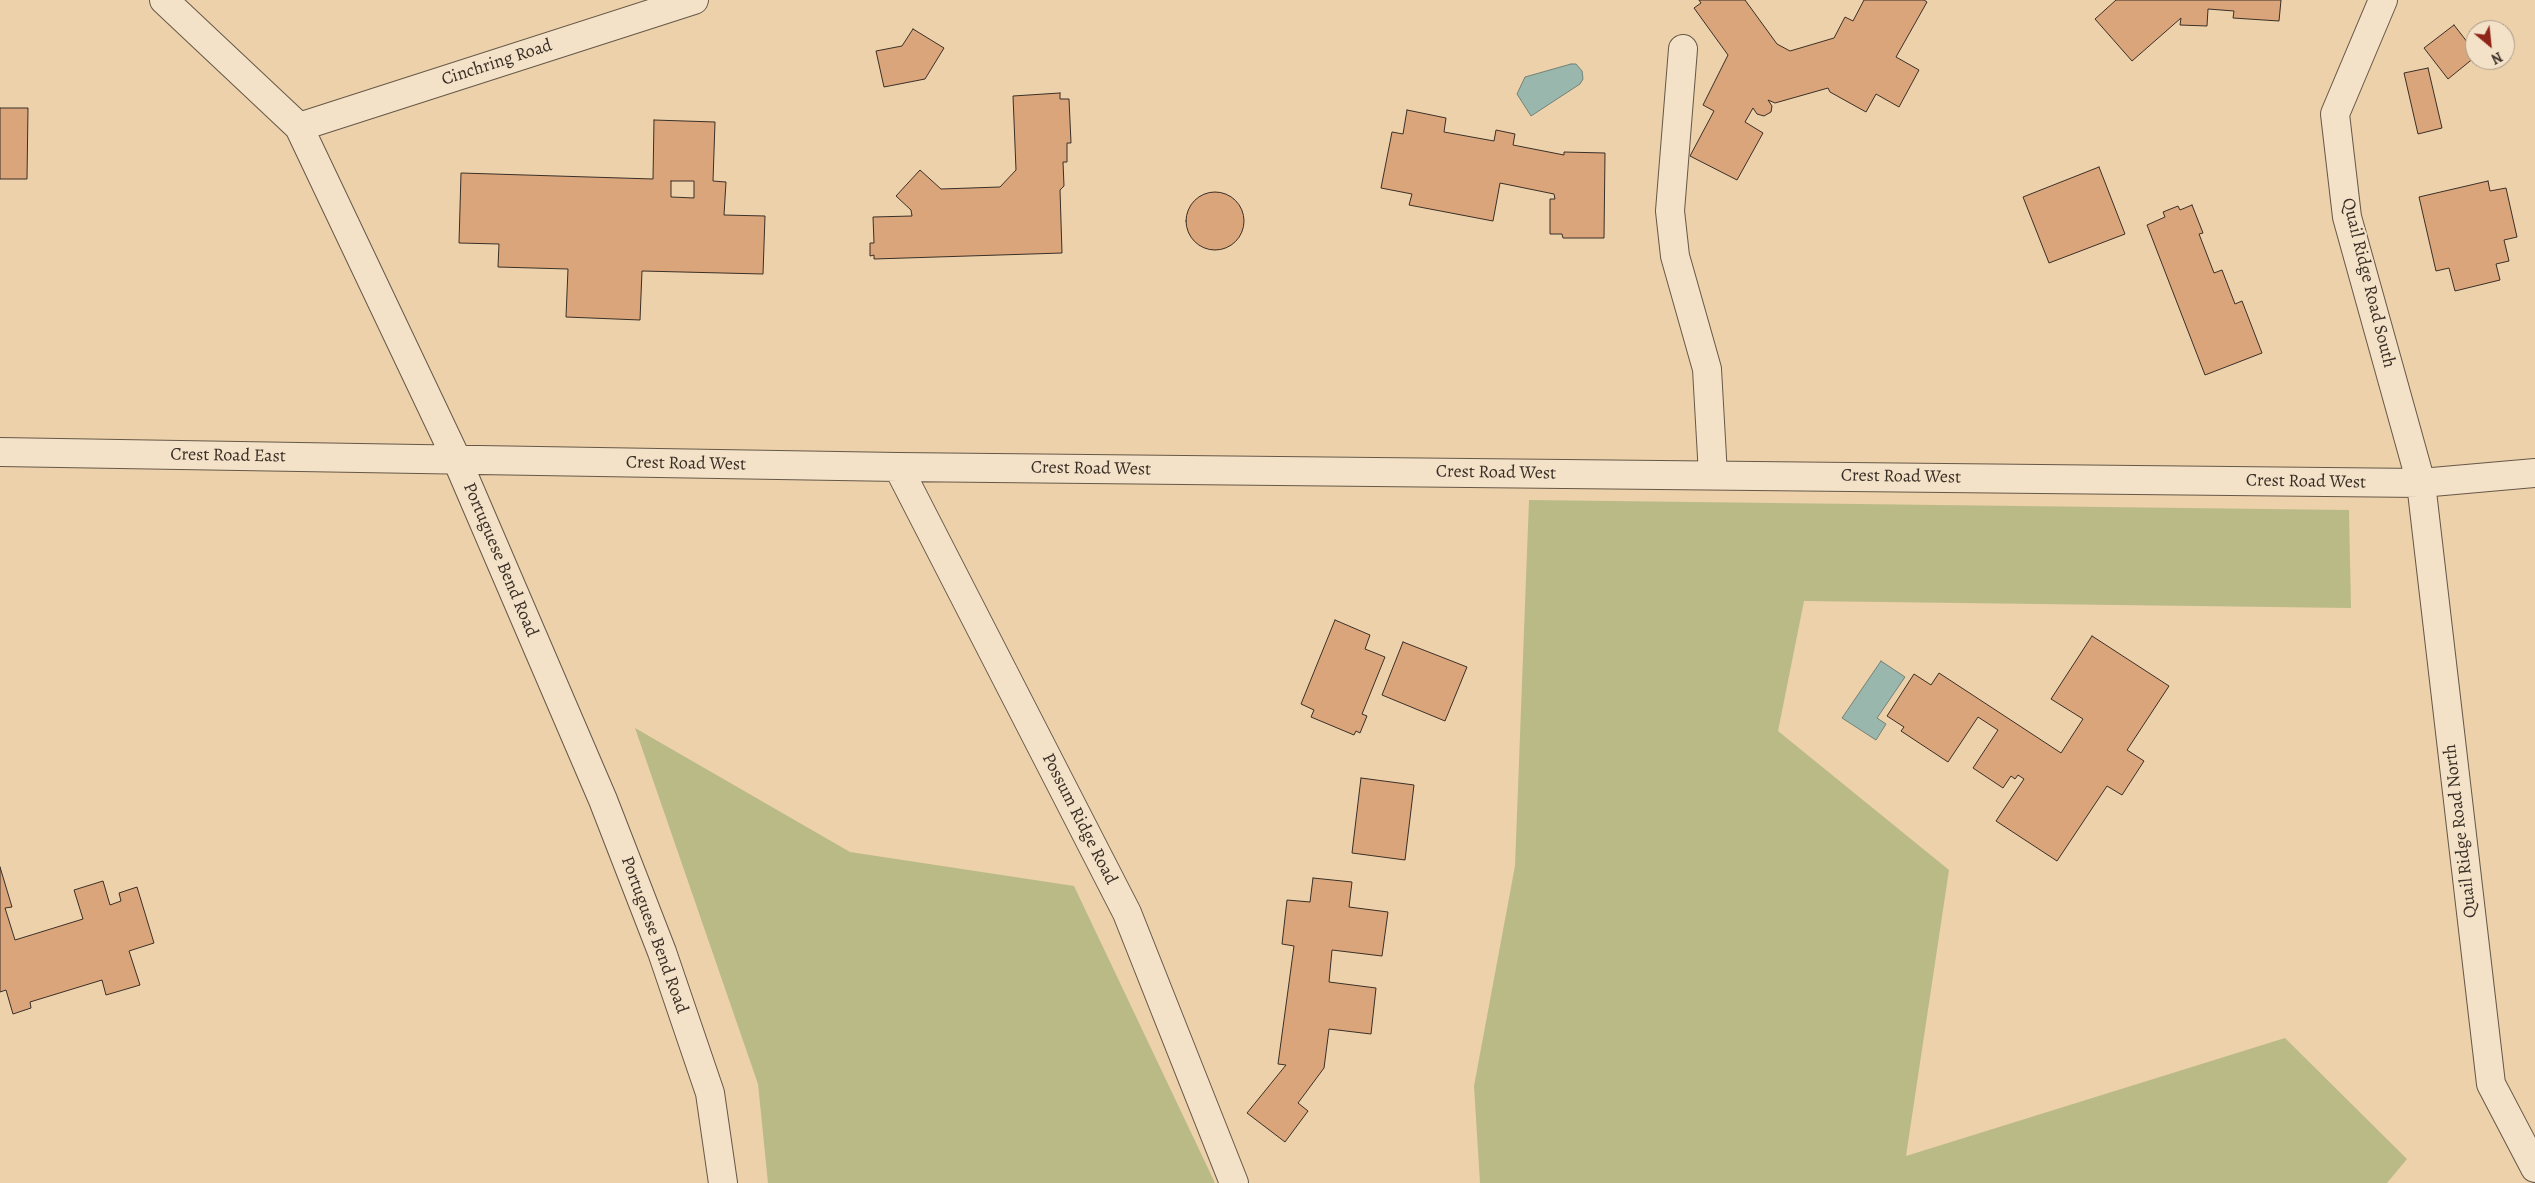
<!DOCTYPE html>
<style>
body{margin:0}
#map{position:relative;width:2535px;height:1183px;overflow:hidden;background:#ecd1ab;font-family:Alegreya,serif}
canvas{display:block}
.north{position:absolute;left:2465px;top:20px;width:50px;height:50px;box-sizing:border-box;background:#f3e1c8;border:1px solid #a99a87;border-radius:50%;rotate:152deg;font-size:14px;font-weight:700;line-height:20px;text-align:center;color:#3a2f26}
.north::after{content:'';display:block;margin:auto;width:18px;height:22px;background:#8f2418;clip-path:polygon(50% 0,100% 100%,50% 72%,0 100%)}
</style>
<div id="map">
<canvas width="2535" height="1183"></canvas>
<div class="north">N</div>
</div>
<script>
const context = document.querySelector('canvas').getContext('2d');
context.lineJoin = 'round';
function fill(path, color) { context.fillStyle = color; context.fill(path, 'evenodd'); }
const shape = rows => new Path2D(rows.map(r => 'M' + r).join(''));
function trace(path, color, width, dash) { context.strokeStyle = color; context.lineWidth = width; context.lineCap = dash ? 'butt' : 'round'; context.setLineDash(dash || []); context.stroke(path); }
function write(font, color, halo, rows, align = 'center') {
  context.font = font + ' Alegreya,serif'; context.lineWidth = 4; context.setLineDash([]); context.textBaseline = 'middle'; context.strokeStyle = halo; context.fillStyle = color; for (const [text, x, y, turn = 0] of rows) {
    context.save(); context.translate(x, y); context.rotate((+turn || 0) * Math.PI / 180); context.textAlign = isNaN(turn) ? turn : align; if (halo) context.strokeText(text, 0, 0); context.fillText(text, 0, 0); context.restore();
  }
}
fill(shape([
 [1529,500,2349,510,2351,608,1804,601,1778,731,1949,870,1906,1156,2285,1038,2407,1159,2387,1183,1480,1183,1474,1086,1515,866],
 [635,728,850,852,1074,886,1215,1183,768,1183,758,1084]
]), '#baba87');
const water = shape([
 [1571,64,1576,64,1582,71,1583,79,1580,84,1531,116,1517,94,1525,77,1571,64],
 [1881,661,1905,677,1877,718,1886,724,1876,740,1842,718,1881,661]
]);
fill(water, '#99b7ac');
trace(water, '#738176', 1);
const building = shape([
 [1699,0,1745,0,1777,44,1790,51,1834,38,1845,17,1853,21,1864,0,1924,0,1927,2,1896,57,1919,70,1899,107,1876,94,1866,112,1830,92,1828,88,1775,103,1768,100,1772,106,1771,112,1764,116,1757,114,1753,108,1745,122,1763,133,1737,180,1690,156,1714,111,1703,105,1728,55,1694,8,1701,3,1699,0],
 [2116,0,2281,0,2279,21,2233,18,2234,11,2208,9,2207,26,2180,25,2181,18,2132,61,2095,19,2116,0],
 [2454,25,2475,52,2475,57,2448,79,2424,48,2454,25],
 [913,29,944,48,925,79,884,87,876,51,902,46,913,29],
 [2428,68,2442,128,2418,134,2404,73,2428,68],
 [1060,93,1060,99,1069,99,1071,143,1067,143,1067,162,1063,162,1064,186,1060,190,1062,253,874,259,874,255,870,256,870,243,874,243,873,217,912,216,911,210,896,196,920,170,941,189,1000,187,1016,170,1013,96,1060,93],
 [0,108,28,108,27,179,0,179,0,108],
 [1407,110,1446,118,1444,132,1494,141,1496,130,1515,134,1513,145,1564,155,1564,152,1605,153,1604,238,1563,238,1562,234,1550,234,1550,199,1555,199,1554,194,1500,183,1493,221,1409,205,1412,194,1381,188,1392,132,1403,134,1407,110],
 [654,120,715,122,713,181,726,182,724,215,765,216,763,274,642,271,640,320,566,317,568,269,498,267,499,244,459,243,461,173,653,179,654,120],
 [671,181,694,181,694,198,671,197,671,181],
 [2099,167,2125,234,2049,263,2023,197,2099,167],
 [2488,181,2490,191,2506,188,2517,237,2504,240,2509,261,2496,264,2500,280,2455,291,2449,268,2436,271,2419,197,2488,181],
 '1186 221a29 29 0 1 1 58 0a29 29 0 1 1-58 0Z',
 [2192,205,2203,233,2199,234,2214,273,2222,270,2235,304,2242,301,2262,353,2205,375,2147,225,2165,217,2163,212,2178,206,2180,210,2192,205],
 [1335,620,1370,635,1365,649,1385,657,1362,714,1367,716,1360,733,1356,731,1354,735,1311,717,1314,710,1301,704,1335,620],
 [2092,636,2169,686,2127,750,2144,761,2122,795,2107,786,2057,861,1996,821,2024,779,2018,775,2015,779,2011,776,2003,788,1973,768,1998,730,1978,717,1948,762,1901,731,1904,727,1887,716,1914,674,1931,685,1939,673,2061,753,2083,719,2051,699,2092,636],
 [1403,642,1467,667,1445,721,1382,695,1403,642],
 [1361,778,1414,785,1405,860,1352,853,1361,778],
 [0,867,12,907,5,908,15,940,83,919,74,890,103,881,110,905,121,901,119,893,137,887,154,943,129,951,140,985,106,995,102,980,30,1002,31,1008,13,1014,6,990,0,992,0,867],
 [1313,878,1352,882,1349,907,1388,912,1382,956,1332,950,1329,982,1376,988,1371,1034,1329,1029,1324,1068,1298,1103,1308,1111,1285,1142,1247,1113,1286,1065,1278,1064,1294,946,1282,944,1287,900,1310,902,1313,878]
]);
fill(building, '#daa57b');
trace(building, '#3a2f26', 1);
const minor = shape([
 [164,0,299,127,457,460,603,800,662,952,710,1093,723,1183],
 [2383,0,2335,114,2347,217,2421,483,2491,1084,2535,1168],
 [1683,49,1670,211,1675,256,1707,369,1713,475],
 [299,127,694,0],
 [0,452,898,467,2421,483,2535,473],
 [898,467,1127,913,1234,1183]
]);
trace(minor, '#665847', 30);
trace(minor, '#f3e1c8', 28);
write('18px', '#3a2f26', '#f3e1c8', [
 ["Cinchring Road",497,63,-18],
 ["Quail Ridge Road South",2368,283,76],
 ["Crest Road East",228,456,1],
 ["Crest Road West",686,464,1],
 ["Crest Road West",1091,469,1],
 ["Crest Road West",1496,473,1],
 ["Crest Road West",1901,477,1],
 ["Crest Road West",2306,482,1],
 ["Portuguese Bend Road",500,560,67],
 ["Possum Ridge Road",1079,819,63],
 ["Quail Ridge Road North",2461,831,-97],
 ["Portuguese Bend Road",654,935,70]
]);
</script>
